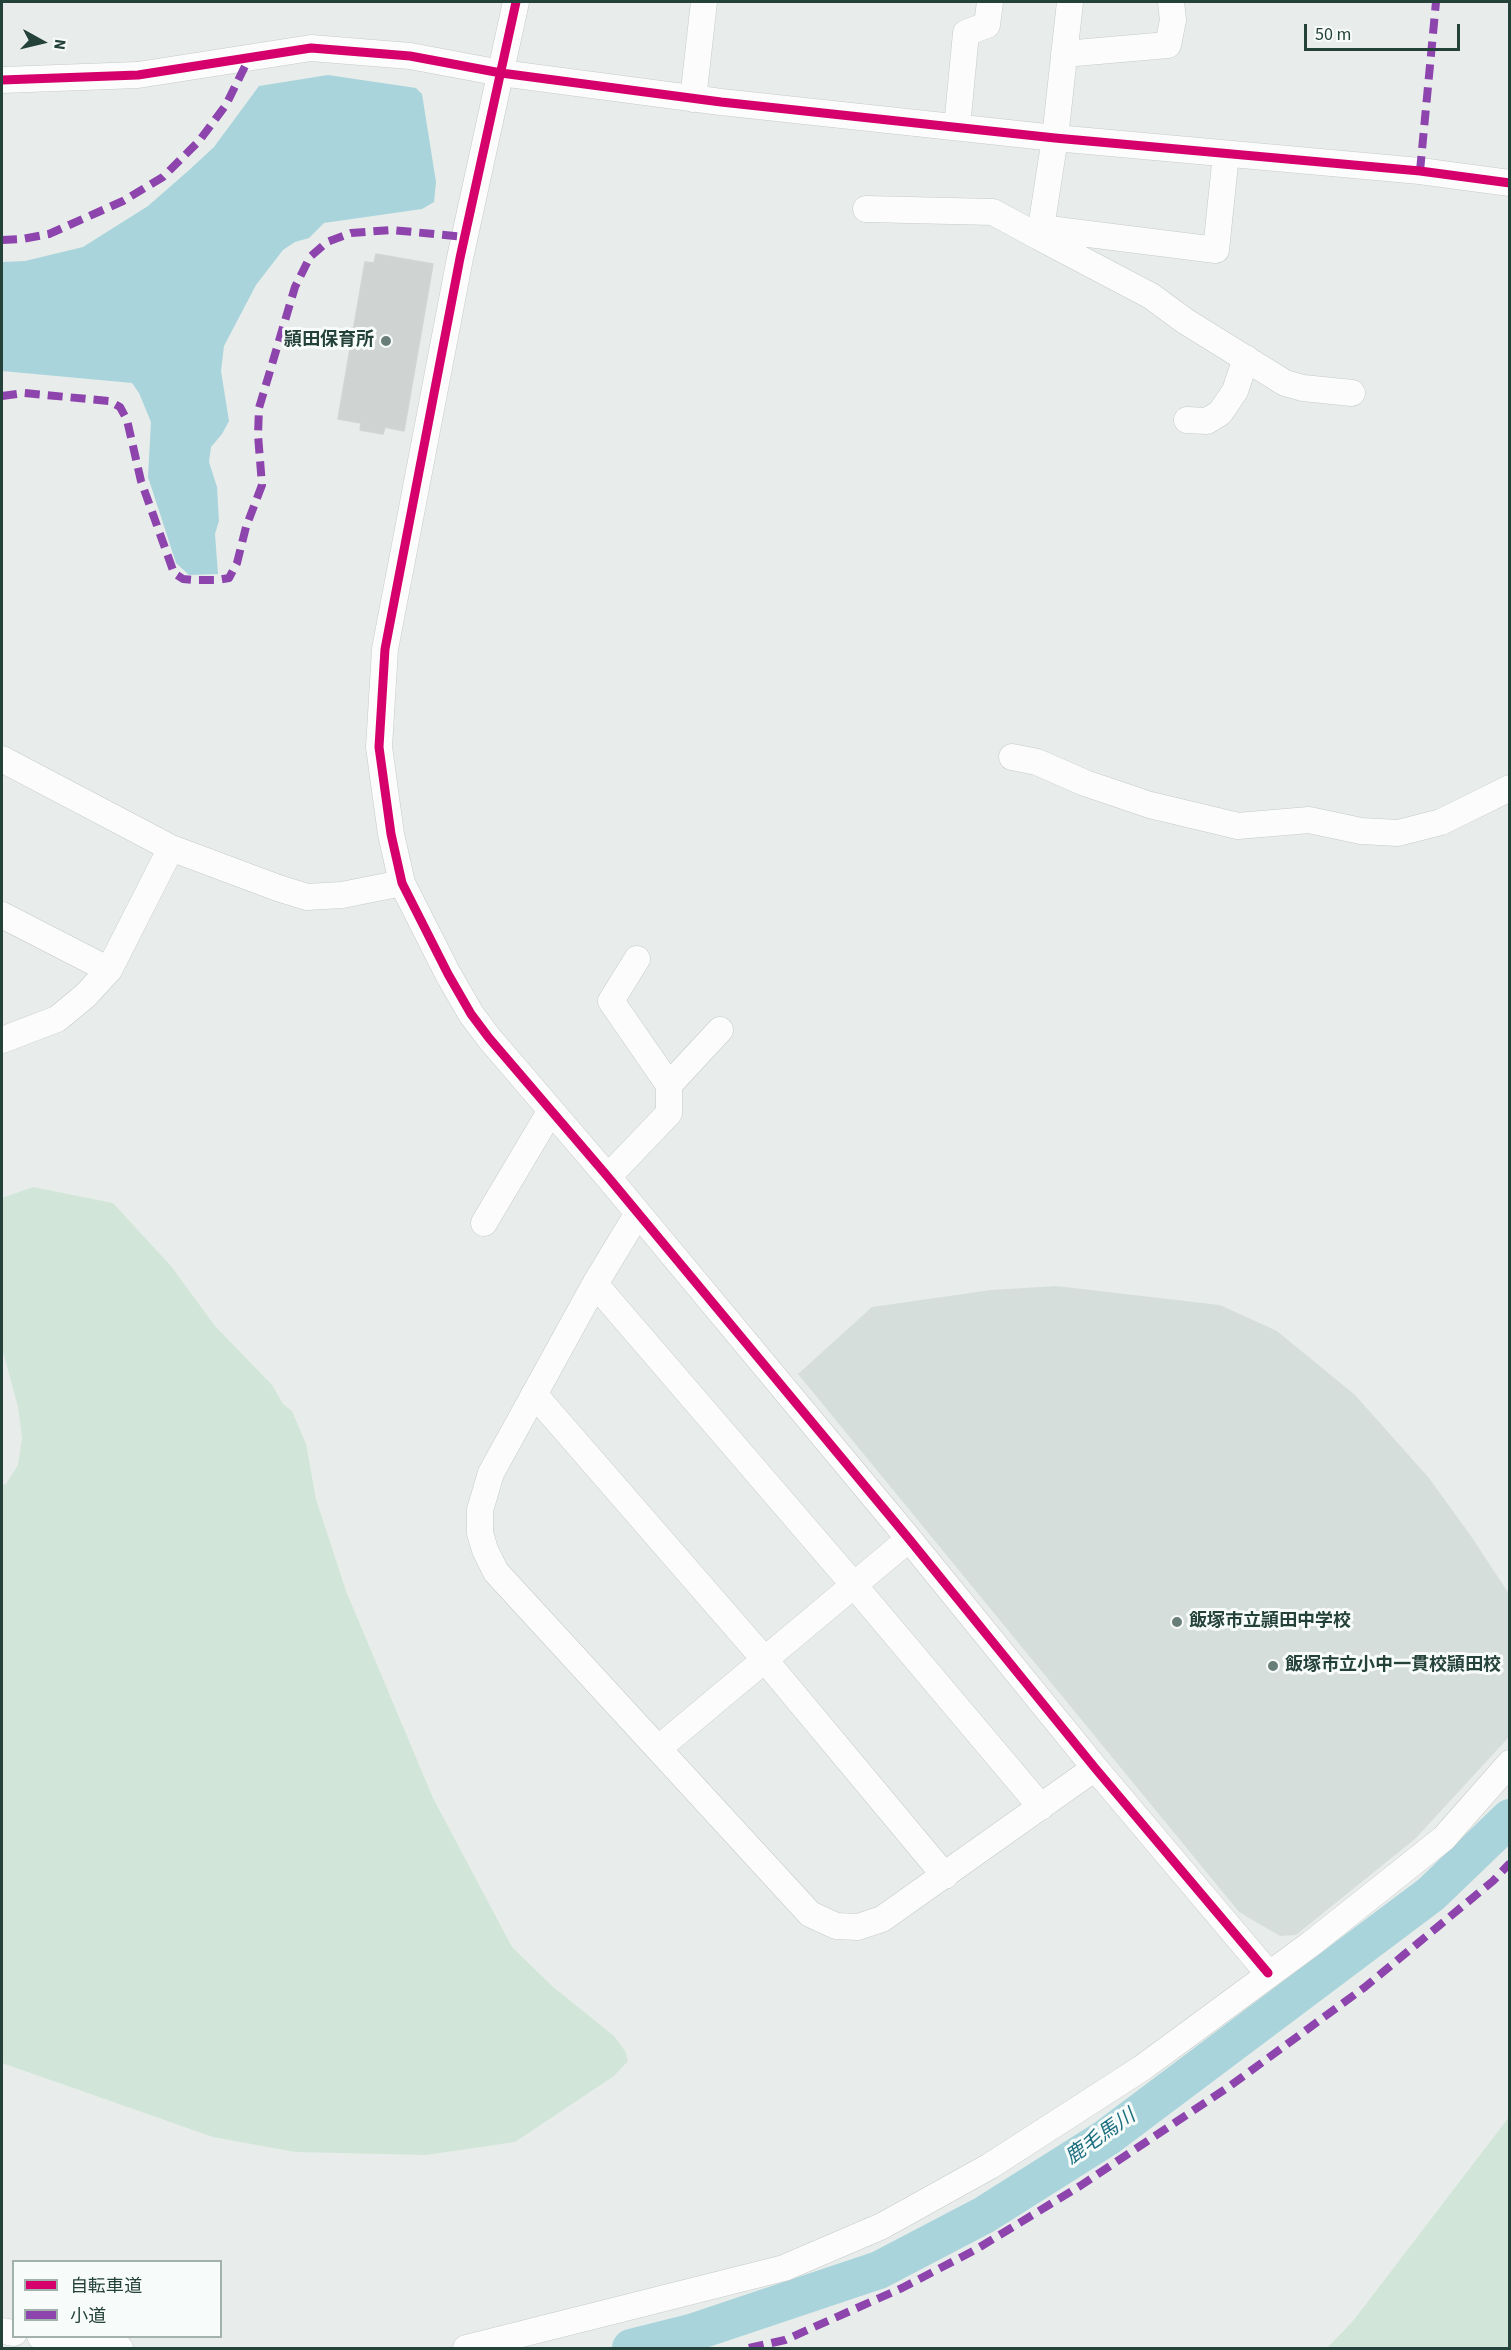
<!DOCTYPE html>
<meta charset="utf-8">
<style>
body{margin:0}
#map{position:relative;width:1511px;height:2350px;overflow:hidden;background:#e8edeb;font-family:"Source Sans 3","Noto Sans JP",sans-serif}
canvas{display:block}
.frame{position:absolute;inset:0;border:3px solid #24423a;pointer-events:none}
.legend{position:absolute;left:12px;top:2260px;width:210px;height:78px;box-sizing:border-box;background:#f7fbf9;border:2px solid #a3b1ad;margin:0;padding:8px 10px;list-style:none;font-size:18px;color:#24423a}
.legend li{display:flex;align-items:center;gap:12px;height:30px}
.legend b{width:30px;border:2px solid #a3b1ad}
.north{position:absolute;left:12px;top:12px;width:60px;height:60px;-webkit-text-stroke:4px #f7fbf9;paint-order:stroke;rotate:98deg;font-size:16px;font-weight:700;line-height:24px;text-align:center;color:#24423a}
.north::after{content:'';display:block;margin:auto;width:21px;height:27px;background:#24423a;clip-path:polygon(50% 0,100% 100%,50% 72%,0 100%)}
.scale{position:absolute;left:1304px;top:24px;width:156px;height:27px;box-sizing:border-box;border:3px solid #24423a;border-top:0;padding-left:8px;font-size:18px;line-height:21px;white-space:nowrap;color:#24423a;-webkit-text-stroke:4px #f7fbf9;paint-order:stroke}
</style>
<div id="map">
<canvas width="1511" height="2350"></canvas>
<div class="frame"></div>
<ul class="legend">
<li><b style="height:8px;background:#d6006c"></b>自転車道</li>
<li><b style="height:8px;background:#8e44ad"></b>小道</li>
</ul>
<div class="north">N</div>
<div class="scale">50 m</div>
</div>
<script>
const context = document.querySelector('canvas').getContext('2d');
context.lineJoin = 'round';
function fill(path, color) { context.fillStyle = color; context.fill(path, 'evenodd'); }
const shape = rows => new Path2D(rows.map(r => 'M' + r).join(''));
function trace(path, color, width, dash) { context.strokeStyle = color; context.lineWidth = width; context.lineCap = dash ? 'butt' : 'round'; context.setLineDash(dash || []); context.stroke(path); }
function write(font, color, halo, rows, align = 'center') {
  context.font = font + ' "Source Sans 3","Noto Sans JP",sans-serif'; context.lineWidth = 6; context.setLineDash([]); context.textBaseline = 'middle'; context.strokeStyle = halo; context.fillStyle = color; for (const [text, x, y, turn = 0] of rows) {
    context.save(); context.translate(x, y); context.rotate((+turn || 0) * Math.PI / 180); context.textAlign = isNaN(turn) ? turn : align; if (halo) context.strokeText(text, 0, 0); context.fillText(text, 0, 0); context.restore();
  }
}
fill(shape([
 [1056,1286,1220,1305,1277,1331,1355,1395,1429,1478,1471,1536,1509,1594,1509,1737,1415,1839,1296,1935,1280,1936,1239,1912,798,1374,872,1307,991,1290]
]), '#d6dedb');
fill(shape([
 [33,1187,113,1203,171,1266,215,1326,272,1385,283,1404,292,1411,306,1444,316,1499,346,1591,433,1798,512,1947,552,1986,614,2036,625,2051,628,2061,614,2076,515,2142,426,2155,295,2152,213,2137,2,2063,2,1485,6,1484,18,1465,22,1438,18,1407,2,1348,2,1198],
 [1509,2117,1509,2348,1327,2348,1353,2321]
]), '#d1e6d8');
fill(shape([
 [328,75,416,88,422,94,436,182,434,202,422,209,324,223,309,238,295,242,283,250,256,285,224,346,221,371,229,421,222,434,211,447,209,462,217,487,219,521,215,534,218,574,189,575,176,563,148,477,151,422,139,393,132,383,2,371,2,262,25,261,83,247,148,206,188,171,214,147,259,86]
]), '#a9d4db');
trace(shape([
 [631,2348,691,2333,879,2270,984,2215,1106,2138,1431,1894,1510,1818]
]), '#a9d4db', 38);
const building = shape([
 [376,254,433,264,404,431,385,427,383,434,360,430,361,423,338,419,365,262,374,263,376,254]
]);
fill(building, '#cfd4d2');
trace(building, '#d1d6d4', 1.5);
const minor = shape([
 [516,2,460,258,385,649,379,747,391,834,402,883,448,974,471,1014,489,1038,608,1177,909,1539,1095,1768,1268,1973],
 [1070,2,1055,138,1041,228,1216,250,1226,154],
 [1064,54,1168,45,1173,20,1171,2],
 [2,80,138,75,311,48,410,56,501,73,721,102,1055,138,1420,171,1510,183],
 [693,99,704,2],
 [957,127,966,33,987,25,990,2],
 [866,209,993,212,1039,237],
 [1041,228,1039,237,1151,296,1185,321,1285,383,1303,388,1352,393],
 [1187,420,1207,421,1220,413,1235,391,1246,358],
 [1012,757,1037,762,1085,783,1150,805,1238,826,1309,820,1361,831,1398,833,1441,822,1510,788],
 [2,759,171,848,278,888,307,897,342,895,402,883],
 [2,915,109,970],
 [2,1040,57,1019,85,996,109,970,171,848],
 [669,1085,720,1030],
 [608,1177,669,1113,669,1085,611,1001,637,959],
 [638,1213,595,1284,491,1473,480,1510,480,1533,485,1550,496,1572,810,1914,836,1926,858,1927,882,1919,1095,1768],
 [484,1223,550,1112],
 [595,1284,853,1584,1041,1807],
 [534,1394,765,1660,945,1876],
 [659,1748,909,1539],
 [2,2331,14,2333],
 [40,2336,120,2348],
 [466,2348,784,2268,882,2226,990,2166,1142,2068,1312,1943,1444,1838,1510,1763]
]);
trace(minor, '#c5cac8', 27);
trace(minor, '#fcfcfc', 26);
trace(shape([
 [1420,171,1436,2],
 [2,240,22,239,49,234,123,201,163,177,199,141,226,105,249,58],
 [2,396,24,393,109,401,120,407,127,420,141,481,174,573,183,579,195,580,217,580,229,578,237,563,246,527,262,485,258,435,259,408,295,287,310,257,327,242,351,233,392,230,465,237],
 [749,2348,785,2340,902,2288,975,2250,1080,2186,1230,2086,1365,1987,1493,1881,1510,1863]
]), '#8e44ad', 8, [15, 8]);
trace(shape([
 [516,2,460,258,385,649,379,747,391,834,402,883,448,974,471,1014,489,1038,608,1177,909,1539,1095,1768,1268,1973],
 [2,80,138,75,311,48,410,56,501,73,721,102,1055,138,1420,171,1510,183]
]), '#d6006c', 9);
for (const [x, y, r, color] of [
 [386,341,6,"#697e78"],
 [1177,1622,6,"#697e78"],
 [1273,1666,6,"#697e78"]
]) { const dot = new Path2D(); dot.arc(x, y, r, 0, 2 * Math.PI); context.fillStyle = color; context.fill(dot); trace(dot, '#f7fbf9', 2); }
write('bold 18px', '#24423a', '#f7fbf9', [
 ["頴田保育所",374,341,"right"],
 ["飯塚市立頴田中学校",1189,1622],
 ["飯塚市立小中一貫校頴田校",1285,1666]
], 'left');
write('italic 20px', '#1c6f80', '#f7fbf9', [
 ["鹿毛馬川",1101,2138,-35]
]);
</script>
